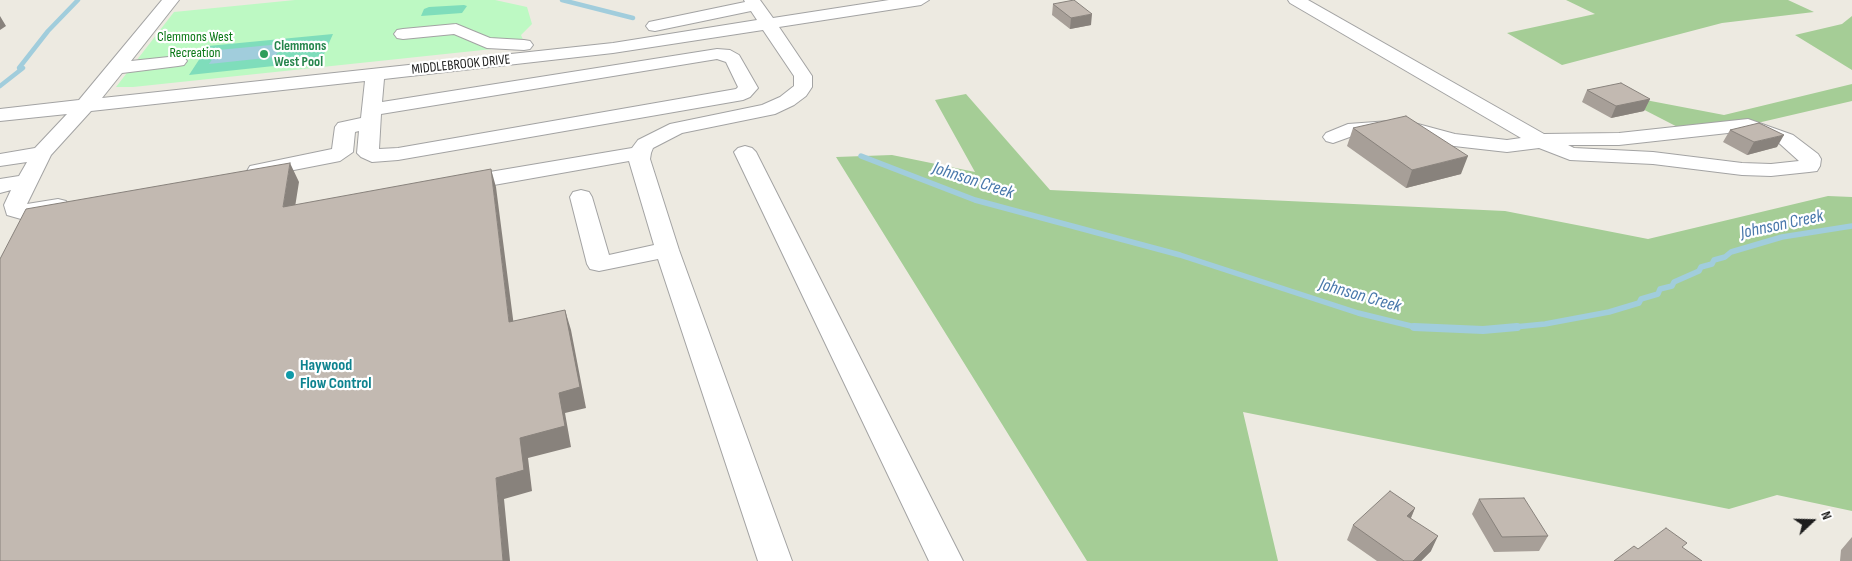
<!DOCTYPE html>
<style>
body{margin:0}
#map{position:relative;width:1852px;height:561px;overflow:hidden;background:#edeae1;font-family:"Sofia Sans Condensed",sans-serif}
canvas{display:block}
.north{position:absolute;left:1787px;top:496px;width:50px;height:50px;-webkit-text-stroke:4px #fff;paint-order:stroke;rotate:69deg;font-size:14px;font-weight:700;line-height:20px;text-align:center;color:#1c1c1c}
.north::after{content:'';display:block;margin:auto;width:18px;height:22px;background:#1c1c1c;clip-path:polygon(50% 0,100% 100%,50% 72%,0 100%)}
</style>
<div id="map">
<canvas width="1852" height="561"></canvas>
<div class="north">N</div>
</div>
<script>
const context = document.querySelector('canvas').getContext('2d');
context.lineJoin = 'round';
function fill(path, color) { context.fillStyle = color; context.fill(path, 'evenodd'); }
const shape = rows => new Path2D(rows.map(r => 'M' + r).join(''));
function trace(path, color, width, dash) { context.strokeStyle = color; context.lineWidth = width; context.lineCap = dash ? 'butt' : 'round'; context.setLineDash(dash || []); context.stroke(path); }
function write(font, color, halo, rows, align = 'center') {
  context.font = font + ' "Sofia Sans Condensed",sans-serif'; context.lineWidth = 4.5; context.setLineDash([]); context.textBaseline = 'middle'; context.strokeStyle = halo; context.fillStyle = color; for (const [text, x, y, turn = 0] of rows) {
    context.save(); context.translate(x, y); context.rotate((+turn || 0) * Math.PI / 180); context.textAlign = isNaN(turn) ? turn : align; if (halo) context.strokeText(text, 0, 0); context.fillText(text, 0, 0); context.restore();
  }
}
fill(shape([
 [1566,0,1788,0,1814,12,1722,23,1562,65,1507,33,1595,14],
 [1852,16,1852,70,1795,35,1842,24],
 [1852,84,1852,101,1697,137,1629,102,1635,98,1724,115],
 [966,94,1050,190,1505,211,1648,239,1828,196,1852,197,1852,511,1777,495,1729,509,1243,412,1278,561,1087,561,836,157,892,155,975,172,935,100]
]), '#a5cd96');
fill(shape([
 [295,0,495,0,527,7,532,24,521,35,524,42,502,48,133,87,116,87,174,12]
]), '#bdf9c3');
fill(shape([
 [464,5,467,6,462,13,421,16,424,9,429,7],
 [333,34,321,61,189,75,208,46]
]), '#7fddbb');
fill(shape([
 [282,44,275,57,209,64,218,50]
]), '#a1cddc');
trace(shape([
 [562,0,633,18],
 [0,86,23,68,19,68,48,31,78,0]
]), '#a1cddc', 4.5);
trace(shape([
 [861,156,975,200,1180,255,1358,313,1419,328],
 [1504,328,1545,324,1609,312,1639,303,1641,299,1658,294,1660,289,1672,286,1674,282,1699,271,1701,267,1712,264,1714,260,1725,257,1731,252,1782,237,1852,226]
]), '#a1cddc', 5.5);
trace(shape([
 [1414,327,1483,330,1517,327]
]), '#a1cddc', 8);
const minor = shape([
 [162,0,179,0,131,61,178,56,184,57,187,61,184,65,178,66,122,73,102,98,613,43,757,20,751,11,655,31,649,30,646,26,649,22,745,2,744,0,760,0,773,18,889,0,929,0,921,5,779,27,812,76,812,87,806,96,794,105,775,114,682,133,653,148,651,153,650,159,679,250,792,561,758,561,658,259,599,271,590,269,587,264,570,197,573,192,581,190,589,192,592,197,609,255,654,245,629,161,460,191,452,189,449,184,452,179,460,177,632,148,638,140,670,124,762,105,780,97,794,86,794,76,763,30,613,53,384,79,382,102,717,49,730,50,739,55,758,88,750,97,743,100,398,160,372,162,361,157,357,153,359,131,355,132,353,152,340,161,258,177,250,176,247,171,250,166,332,149,335,127,338,123,361,118,365,81,91,111,51,155,27,204,58,199,66,201,69,206,66,211,21,219,7,215,4,205,11,190,0,193,0,179,19,176,27,162,0,166,0,154,35,148,67,114,0,121,0,109,79,100,162,0],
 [717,59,726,62,738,87,736,89,398,148,379,149,381,114,717,59],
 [1288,0,1308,0,1544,134,1619,133,1748,119,1793,135,1818,154,1821,159,1820,166,1817,171,1809,172,1771,176,1742,175,1653,164,1570,160,1539,148,1507,152,1454,146,1402,132,1358,134,1333,143,1326,141,1323,137,1326,133,1348,124,1403,120,1455,134,1507,140,1521,138,1290,3,1288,0],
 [1746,131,1779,143,1799,161,1771,164,1742,163,1653,152,1574,148,1568,145,1619,145,1746,131],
 [456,24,490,38,524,40,530,41,533,45,530,49,524,50,487,48,454,34,403,39,397,38,394,34,397,30,403,29,456,24],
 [745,146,752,148,756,152,963,561,929,561,734,152,738,148,745,146]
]);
trace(minor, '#a3a3a3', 2);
fill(minor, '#fff');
fill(shape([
 [1053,4,1091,25,1070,29,1052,15],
 [1587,90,1650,99,1644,111,1611,118,1582,102],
 [1353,128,1461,174,1406,188,1347,146],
 [1730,130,1777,147,1747,155,1723,142],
 [1479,499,1548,536,1539,551,1494,552,1472,514],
 [1415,508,1411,518,1431,551,1421,561,1377,561,1347,540,1353,525],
 [1852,537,1852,561,1840,561,1841,550]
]), '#a79f98');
fill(shape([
 [1092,14,1091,25,1070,29,1071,18],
 [0,16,6,26,0,30],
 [1650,99,1644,111,1611,118,1616,106],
 [1784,135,1777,147,1747,155,1754,142],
 [1468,156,1461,174,1406,188,1412,170],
 [290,163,299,182,292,226,283,207],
 [491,169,496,187,516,342,509,322],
 [565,310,571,330,586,408,565,413,571,447,528,458,532,491,504,499,510,561,503,561,496,478,520,438,559,393],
 [1415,508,1409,522,1407,516],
 [1438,536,1431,551,1421,561,1413,561]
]), '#88827c');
const building = shape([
 [1074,0,1092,14,1071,18,1053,4,1074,0],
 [1621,83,1650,99,1616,106,1587,90,1621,83],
 [1406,116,1468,156,1412,170,1353,128,1406,116],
 [1759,123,1784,135,1754,142,1730,130,1759,123],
 [290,163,283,207,491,169,509,322,565,310,580,387,559,393,565,426,520,438,524,470,496,478,503,561,0,561,0,259,26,209,290,163],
 [1390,491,1415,508,1407,516,1438,536,1413,561,1404,561,1353,525,1390,491],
 [1524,498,1548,536,1502,537,1479,499,1524,498],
 [1666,528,1687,543,1682,547,1702,561,1614,561,1634,546,1638,549,1666,528]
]);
fill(building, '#c2b9b1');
trace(building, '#88827c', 1);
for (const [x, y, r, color] of [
 [264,54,5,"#2e9e5b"],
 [290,375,5,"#0f9aa8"]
]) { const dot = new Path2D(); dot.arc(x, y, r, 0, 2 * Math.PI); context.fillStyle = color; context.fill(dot); trace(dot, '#fff', 2); }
write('14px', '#0b7917', '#fff', [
 ["Clemmons West",195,37],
 ["Recreation",195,53]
]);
write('bold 14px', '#27864d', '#fff', [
 ["Clemmons",274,46],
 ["West Pool",274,62]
], 'left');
write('14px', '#1c1c1c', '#fff', [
 ["MIDDLEBROOK DRIVE",461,65,-6]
]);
write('bold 16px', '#0d838f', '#fff', [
 ["Haywood",300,366],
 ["Flow Control",300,384]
], 'left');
write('italic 18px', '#4978ab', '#fff', [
 ["Johnson Creek",973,181,18],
 ["Johnson Creek",1782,225,-12],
 ["Johnson Creek",1360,296,16]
]);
</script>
